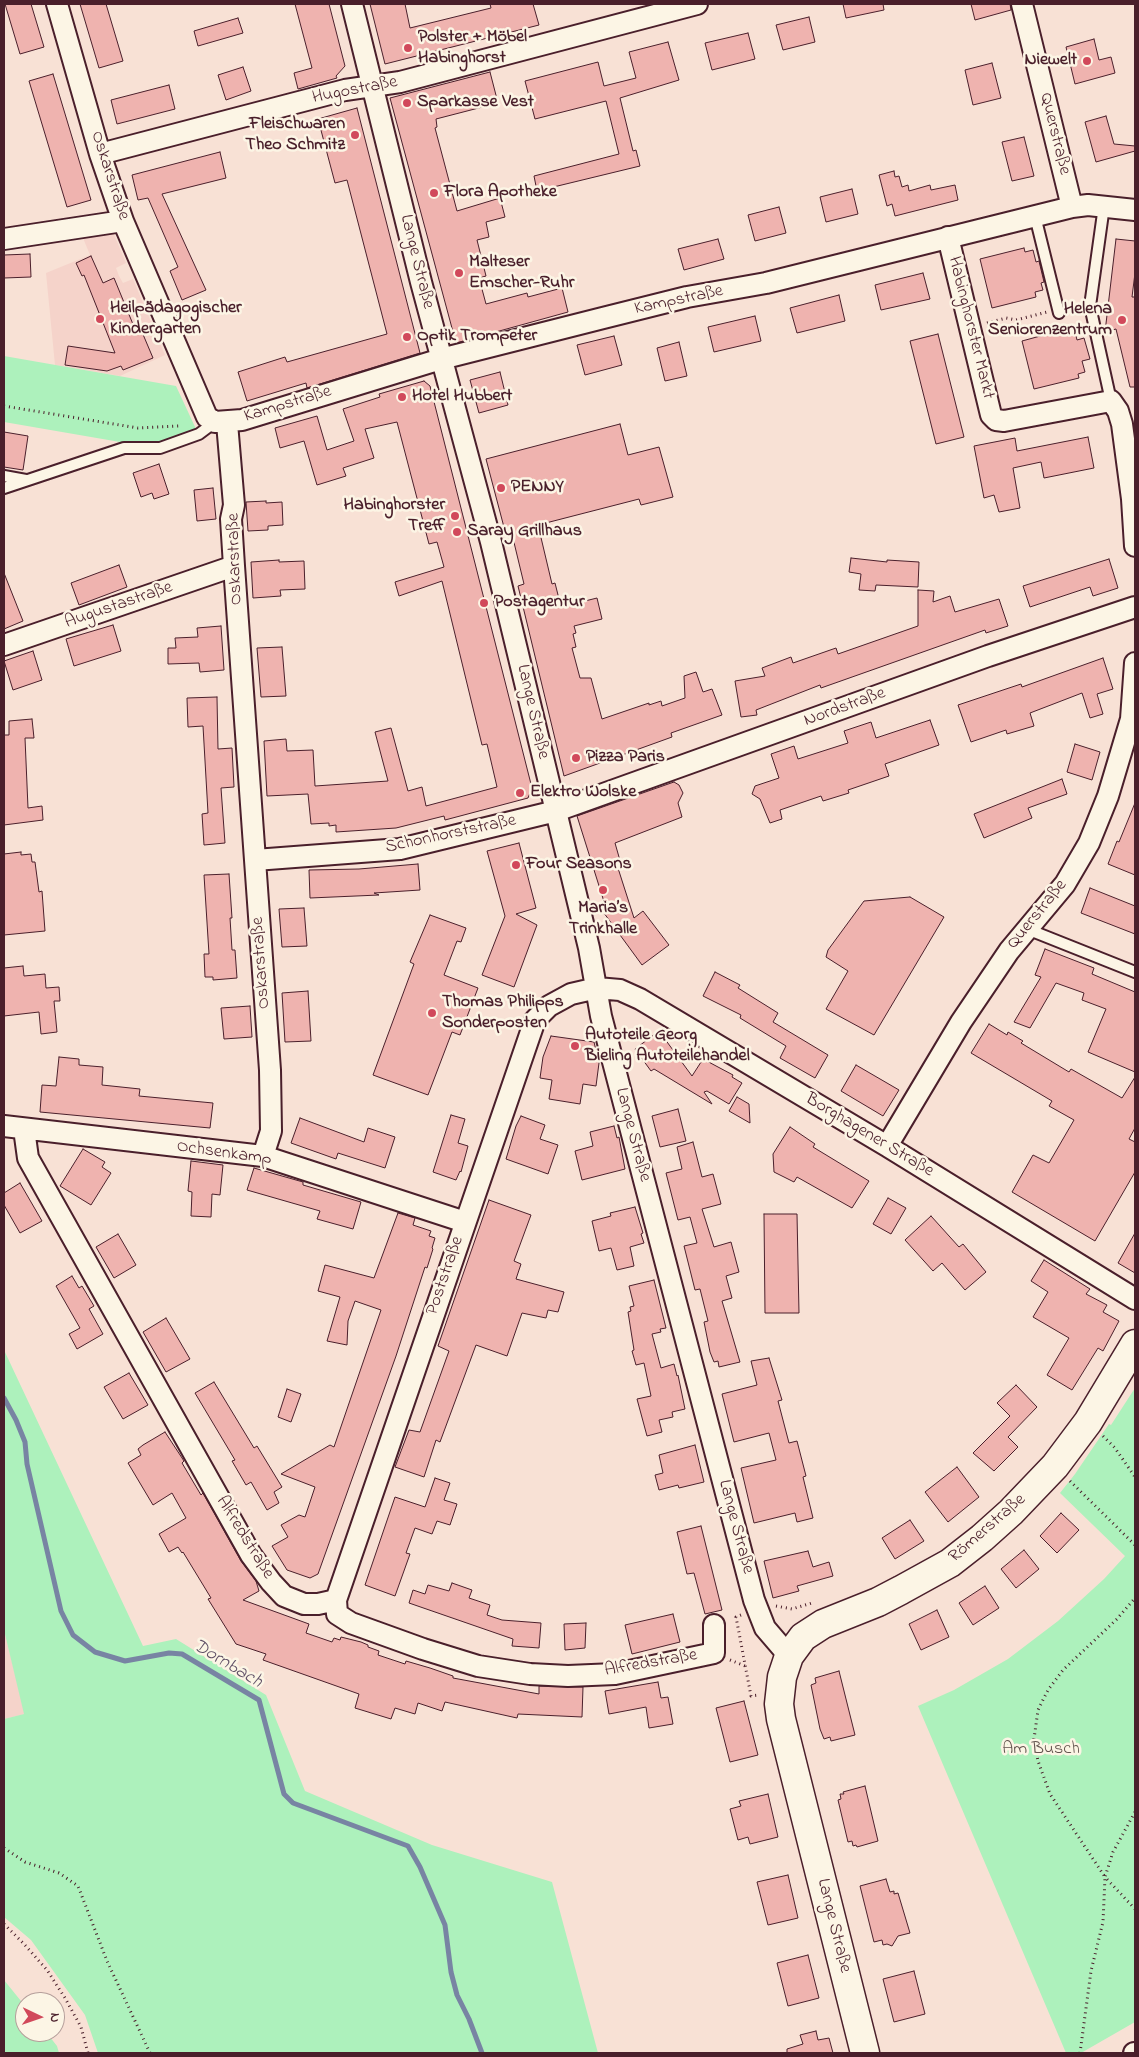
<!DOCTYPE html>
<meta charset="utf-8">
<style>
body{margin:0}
#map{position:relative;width:1139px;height:2057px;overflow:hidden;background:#f8e1d5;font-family:"Indie Flower",sans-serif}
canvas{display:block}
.frame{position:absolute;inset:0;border:5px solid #4a1f2b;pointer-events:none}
.north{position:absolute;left:15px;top:1992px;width:50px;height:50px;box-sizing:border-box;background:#fcf5e5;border:1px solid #b59f9b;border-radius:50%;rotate:93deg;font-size:14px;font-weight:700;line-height:20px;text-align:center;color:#4a1f2b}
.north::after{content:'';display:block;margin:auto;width:18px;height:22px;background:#d1495b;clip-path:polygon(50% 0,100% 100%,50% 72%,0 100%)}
</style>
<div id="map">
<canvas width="1139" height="2057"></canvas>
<div class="frame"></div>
<div class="north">N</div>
</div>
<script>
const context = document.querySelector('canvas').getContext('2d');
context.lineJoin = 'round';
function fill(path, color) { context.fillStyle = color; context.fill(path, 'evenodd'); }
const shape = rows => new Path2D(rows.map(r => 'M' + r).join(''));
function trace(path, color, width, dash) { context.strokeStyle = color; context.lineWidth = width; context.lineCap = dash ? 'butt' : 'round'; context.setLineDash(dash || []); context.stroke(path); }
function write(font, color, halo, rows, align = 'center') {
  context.font = font + ' "Indie Flower",sans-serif'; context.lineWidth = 5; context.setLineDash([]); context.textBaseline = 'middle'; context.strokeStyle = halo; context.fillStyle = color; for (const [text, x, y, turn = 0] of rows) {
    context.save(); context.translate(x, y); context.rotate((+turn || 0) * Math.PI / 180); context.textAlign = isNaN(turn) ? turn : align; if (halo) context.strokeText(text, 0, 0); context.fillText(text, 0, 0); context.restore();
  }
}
fill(shape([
 [105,230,113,232,126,263,116,268,119,276,123,283,133,279,165,355,120,376,55,365,46,273,90,255,83,238],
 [4,1630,25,1714,4,1719]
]), '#f5d3ca');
fill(shape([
 [4,356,176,386,196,429,168,441,120,442,4,422],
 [4,1350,143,1646,176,1639,266,1695,305,1791,432,1845,552,1882,598,2053,98,2053,85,2015,31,1940,4,1917,4,1719,24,1714,4,1630],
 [1135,1388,1135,2022,1081,2053,1066,2053,918,1706,954,1690,1008,1659,1058,1621,1104,1579,1125,1556,1060,1493,1075,1474,1109,1424,1111,1425],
 [4,1980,25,2006,25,2032,46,2032,57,2046,59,2053,4,2053]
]), '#adf1bc');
trace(shape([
 [4,1398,16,1420,25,1442,27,1464,61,1611,73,1635,95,1652,125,1661,169,1653,182,1654,259,1700,284,1794,293,1803,408,1846,420,1867,445,1925,451,1972,457,1995,469,2019,482,2053]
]), '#7884a3', 5);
const building = shape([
 [5,4,31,4,44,47,20,54,5,4],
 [80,4,106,4,123,61,99,68,80,4],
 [295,4,329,4,345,66,336,76,337,78,298,89,294,73,312,68,295,4],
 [370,4,405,4,410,28,491,8,490,4,533,4,539,25,385,64,370,4],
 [843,4,883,4,884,10,846,18,843,4],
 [971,4,1010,4,1011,10,975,20,971,4],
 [809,17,815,42,783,50,776,25,809,17],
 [238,18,243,33,198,46,194,31,238,18],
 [748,33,755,59,712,70,705,43,748,33],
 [1094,39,1099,60,1111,57,1115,73,1075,84,1066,47,1094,39],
 [668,42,679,80,620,98,633,151,636,150,640,166,537,191,534,176,619,154,606,101,535,119,525,81,598,62,604,86,636,78,629,52,668,42],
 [992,63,1001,98,973,105,965,70,992,63],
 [243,67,251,91,226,100,218,75,243,67],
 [490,72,498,103,436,119,437,127,435,128,457,211,500,198,505,217,486,222,489,237,477,240,486,276,479,278,486,304,527,293,528,297,562,288,568,312,456,343,390,98,490,72],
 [53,74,91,200,67,207,29,81,53,74],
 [169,85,175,109,117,124,111,100,169,85],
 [357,108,420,353,307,388,306,383,247,401,238,372,285,357,287,362,387,334,347,180,335,183,318,119,357,108],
 [1106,116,1114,144,1135,146,1135,151,1096,162,1085,122,1106,116],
 [1024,137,1034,176,1012,181,1002,142,1024,137],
 [220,152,226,178,162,194,206,290,182,300,170,271,178,267,148,198,138,200,132,175,220,152],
 [894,171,895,177,899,176,902,187,908,185,909,191,930,185,931,190,955,185,958,200,895,216,892,204,887,206,879,175,894,171],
 [852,189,858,214,826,222,820,197,852,189],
 [779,207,786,233,755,241,748,215,779,207],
 [718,239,724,259,684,270,678,249,718,239],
 [1116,239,1135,241,1135,273,1132,297,1135,297,1135,387,1130,387,1116,329,1105,332,1116,239],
 [1024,248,1025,252,1033,250,1036,262,1039,261,1044,282,1041,283,1043,290,1035,292,1036,297,992,308,980,259,1024,248],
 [30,254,31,277,4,278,4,255,30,254],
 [91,256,103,283,114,278,137,334,142,332,153,358,123,370,121,366,107,371,65,365,68,346,115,353,84,275,82,276,76,263,91,256],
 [923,273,930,299,881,310,875,285,923,273],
 [839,295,845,321,797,333,790,308,839,295],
 [755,316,761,341,714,352,708,327,755,316],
 [1066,329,1067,334,1075,332,1077,340,1084,338,1090,359,1082,361,1085,372,1078,374,1079,378,1034,389,1022,341,1066,329],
 [938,334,964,437,936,444,910,341,938,334],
 [614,336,622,365,585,375,577,345,614,336],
 [679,342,687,376,665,381,657,348,679,342],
 [500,372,508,405,479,413,470,380,500,372],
 [424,381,430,386,532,788,528,798,445,820,444,816,396,828,336,832,336,825,329,826,329,823,311,824,308,794,267,796,264,741,286,739,287,751,313,750,315,786,388,781,375,732,391,728,408,791,422,787,426,806,497,787,487,744,482,745,442,581,399,596,395,582,444,567,437,542,429,544,397,422,365,429,374,458,343,468,346,476,317,485,304,441,280,448,275,428,317,416,327,450,354,441,343,409,380,397,379,394,424,381],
 [620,424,628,455,659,447,673,497,641,505,639,499,538,525,552,584,555,583,561,607,597,598,602,619,574,626,576,633,573,634,576,647,572,648,580,678,591,678,602,719,649,703,649,705,661,701,662,706,685,698,684,676,696,672,703,692,712,689,722,715,671,733,672,737,564,776,518,586,524,584,511,530,505,531,486,459,620,424],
 [4,432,28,436,23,470,4,467,4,432],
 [1088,437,1094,468,1044,478,1041,462,1013,468,1020,508,999,512,994,495,984,498,974,446,1015,438,1017,451,1088,437],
 [159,464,169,494,154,499,152,493,141,497,133,473,159,464],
 [213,488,216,519,197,521,194,490,213,488],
 [266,501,266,503,282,502,283,525,268,526,268,530,248,531,246,502,266,501],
 [851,558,887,562,887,560,919,562,918,587,876,585,875,591,859,590,861,574,849,572,851,558],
 [1109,559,1118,588,1093,596,1090,587,1030,607,1023,586,1109,559],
 [279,560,279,562,304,561,305,589,280,590,281,596,253,598,251,562,279,560],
 [119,565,127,587,79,605,71,583,119,565],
 [4,573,23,621,4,629,4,573],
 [918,590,934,591,933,602,950,596,955,612,999,599,1008,626,986,633,985,630,821,688,820,685,756,710,757,715,741,717,735,681,765,676,762,668,791,657,793,663,836,648,838,654,918,626,918,590],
 [113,625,121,651,74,666,66,639,113,625],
 [221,626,224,670,200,672,199,663,168,664,168,648,176,648,175,638,198,637,197,628,221,626],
 [282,647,286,696,261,697,257,648,282,647],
 [33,651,42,680,13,690,4,661,33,651],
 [1103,658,1113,689,1097,694,1103,714,1090,718,1082,693,1030,713,1034,726,1007,734,1006,730,971,742,958,705,1021,684,1022,687,1103,658],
 [217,697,218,749,232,748,234,787,221,788,225,843,204,845,202,814,208,813,203,726,188,727,187,698,217,697],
 [32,719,34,738,25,738,28,808,42,806,43,820,4,825,4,735,9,735,9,721,32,719],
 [930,720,939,745,885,764,889,776,848,790,849,793,823,801,821,796,780,810,782,819,770,823,760,799,752,794,755,786,779,778,771,754,794,746,798,759,848,743,844,731,871,722,876,738,930,720],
 [1075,744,1100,752,1092,780,1067,772,1075,744],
 [1062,779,1067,794,1028,808,1032,818,984,838,974,814,1062,779],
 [674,782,679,785,683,793,678,803,682,817,615,843,621,864,617,865,634,918,643,911,669,945,642,965,601,909,606,908,577,816,674,782],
 [1135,803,1135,875,1108,864,1117,841,1119,842,1135,803],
 [519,843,536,908,516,914,537,925,514,987,482,975,505,916,487,851,519,843],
 [21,852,21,855,31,854,32,862,35,862,39,892,42,891,45,931,4,935,4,854,21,852],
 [418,864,420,890,374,893,379,895,310,898,309,870,359,869,418,864],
 [229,874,232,918,230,918,232,950,235,950,237,978,213,980,213,977,205,977,204,954,209,954,204,875,229,874],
 [1090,888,1135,906,1135,934,1081,913,1090,888],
 [910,897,944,917,874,1035,826,1009,848,971,826,957,828,950,864,901,910,897],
 [304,908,307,946,282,947,279,909,304,908],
 [430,915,466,928,461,942,457,941,444,975,478,988,460,1035,452,1032,428,1095,373,1075,414,964,410,962,430,915],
 [1045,949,1094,968,1092,974,1135,992,1135,1072,1088,1052,1106,1009,1082,1000,1084,993,1056,983,1030,1028,1014,1022,1041,977,1035,975,1045,949],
 [23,966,24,976,45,974,46,988,59,987,60,1001,54,1001,57,1032,41,1034,39,1012,4,1016,4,968,23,966],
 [715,972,740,985,738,988,778,1013,773,1022,828,1055,815,1078,780,1058,786,1046,740,1018,741,1015,703,996,715,972],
 [308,991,311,1041,285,1042,282,993,308,991],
 [250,1006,252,1037,224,1039,221,1008,250,1006],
 [989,1024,1007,1035,1008,1032,1023,1041,1021,1043,1069,1072,1071,1069,1122,1098,1135,1077,1135,1128,1129,1139,1135,1142,1135,1172,1095,1241,1012,1192,1033,1155,1049,1163,1074,1120,1049,1106,1052,1101,971,1053,989,1024],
 [659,1031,692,1076,703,1059,733,1075,732,1077,742,1083,729,1104,707,1091,704,1092,712,1104,654,1069,651,1071,635,1049,659,1031],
 [551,1036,594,1042,599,1063,596,1086,583,1084,580,1104,549,1099,552,1080,540,1078,543,1057,551,1036],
 [59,1057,79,1059,79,1065,103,1067,102,1085,140,1089,139,1096,213,1103,210,1128,40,1112,42,1085,56,1086,59,1057],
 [856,1065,899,1090,883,1116,841,1091,856,1065],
 [737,1097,749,1104,750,1123,729,1111,737,1097],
 [678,1109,686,1141,660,1147,652,1116,678,1109],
 [451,1115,465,1119,458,1143,468,1146,461,1172,460,1171,456,1180,433,1172,451,1115],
 [521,1116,545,1125,540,1139,558,1145,548,1174,506,1159,516,1126,521,1116],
 [300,1118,364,1142,368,1128,395,1137,385,1168,338,1153,336,1159,291,1143,300,1118],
 [614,1126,617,1138,619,1137,625,1169,582,1180,575,1151,593,1146,590,1132,614,1126],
 [790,1127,815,1144,813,1147,869,1181,852,1208,797,1177,794,1182,774,1172,773,1154,790,1127],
 [693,1142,702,1177,713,1174,721,1204,702,1209,714,1247,731,1242,739,1272,726,1276,732,1298,722,1301,740,1362,719,1367,718,1361,714,1362,710,1352,704,1322,708,1321,700,1289,695,1290,684,1246,697,1243,690,1217,678,1220,666,1173,682,1169,677,1147,693,1142],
 [83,1149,105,1162,102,1167,111,1173,91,1205,60,1186,83,1149],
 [191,1161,223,1165,220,1195,212,1194,211,1217,191,1216,192,1192,188,1191,191,1161],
 [254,1168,303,1182,303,1185,361,1202,353,1229,317,1219,320,1211,247,1190,254,1168],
 [20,1183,42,1221,20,1233,4,1205,4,1193,20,1183],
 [888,1198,906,1208,891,1234,873,1224,888,1198],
 [489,1200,531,1215,514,1261,521,1264,516,1279,564,1292,558,1312,548,1310,546,1318,522,1313,507,1356,476,1345,440,1442,436,1440,424,1477,395,1467,409,1430,420,1432,449,1351,438,1346,489,1200],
 [635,1207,643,1233,641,1234,644,1243,630,1247,634,1266,617,1270,611,1248,599,1251,592,1221,611,1216,610,1213,635,1207],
 [398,1213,415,1218,413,1225,431,1231,429,1236,435,1238,432,1248,433,1249,427,1268,425,1267,396,1356,318,1574,310,1578,287,1570,272,1546,288,1537,281,1525,299,1515,305,1517,315,1487,281,1474,330,1445,334,1447,381,1310,355,1301,348,1321,347,1345,327,1341,340,1297,318,1291,325,1265,374,1278,398,1213],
 [764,1214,797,1214,799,1313,765,1313,764,1214],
 [931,1216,959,1247,963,1244,986,1272,965,1290,942,1263,933,1271,905,1240,931,1216],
 [1135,1233,1135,1273,1118,1263,1135,1233],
 [118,1234,136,1265,114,1278,96,1247,118,1234],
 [1044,1260,1090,1289,1086,1294,1107,1305,1103,1312,1119,1321,1103,1351,1098,1348,1072,1390,1047,1375,1069,1338,1033,1317,1048,1292,1031,1281,1044,1260],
 [72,1276,79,1288,82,1286,94,1306,89,1309,103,1334,77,1349,69,1334,80,1328,56,1286,72,1276],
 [654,1280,666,1328,660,1329,661,1332,652,1334,661,1368,674,1364,677,1376,678,1375,685,1409,672,1412,673,1417,659,1420,662,1432,647,1436,637,1399,651,1396,644,1363,636,1365,632,1351,634,1350,628,1312,631,1311,630,1307,634,1306,629,1286,654,1280],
 [166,1318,190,1359,166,1372,143,1332,166,1318],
 [769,1358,782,1400,778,1401,789,1443,797,1441,806,1476,803,1477,813,1518,797,1522,795,1513,754,1523,741,1468,776,1460,769,1433,734,1442,722,1394,757,1385,751,1361,769,1358],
 [129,1373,148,1405,123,1419,104,1387,129,1373],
 [214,1382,254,1448,257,1446,282,1487,274,1492,279,1503,267,1510,251,1482,246,1485,232,1461,235,1460,195,1393,214,1382],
 [1016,1385,1037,1407,1008,1437,1018,1447,994,1471,973,1453,1010,1416,997,1403,1016,1385],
 [287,1389,301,1394,291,1422,278,1417,287,1389],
 [165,1432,184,1461,182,1463,201,1495,203,1493,241,1561,256,1581,259,1591,243,1600,309,1624,306,1633,332,1642,334,1638,340,1640,341,1637,361,1642,368,1645,368,1647,379,1651,378,1655,405,1664,406,1661,430,1668,453,1676,453,1678,539,1694,539,1686,583,1687,582,1717,518,1714,517,1718,445,1702,442,1711,418,1703,415,1714,395,1708,391,1719,355,1708,359,1694,263,1660,266,1654,236,1644,208,1599,211,1598,183,1552,182,1553,178,1547,169,1552,159,1534,186,1518,172,1493,153,1505,128,1463,141,1455,138,1449,143,1445,165,1432],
 [695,1445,704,1482,679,1488,678,1485,659,1490,655,1475,663,1473,659,1455,695,1445],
 [957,1467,979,1497,948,1522,925,1492,957,1467],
 [435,1478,450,1483,444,1500,457,1504,450,1525,437,1521,432,1534,415,1528,406,1553,410,1554,395,1596,365,1585,395,1497,425,1507,435,1478],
 [1061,1513,1079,1530,1057,1553,1040,1536,1061,1513],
 [910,1520,924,1541,895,1559,882,1538,910,1520],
 [701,1526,722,1610,705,1614,694,1573,687,1574,677,1532,701,1526],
 [1024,1550,1039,1569,1016,1588,1001,1569,1024,1550],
 [808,1551,813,1567,829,1562,833,1576,797,1586,799,1591,773,1598,764,1561,808,1551],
 [452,1583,472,1590,469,1598,490,1605,487,1615,502,1620,541,1623,539,1648,512,1646,513,1639,409,1603,413,1590,425,1594,428,1585,449,1591,452,1583],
 [985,1586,999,1608,973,1625,959,1603,985,1586],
 [937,1610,949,1637,921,1650,909,1624,937,1610],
 [673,1614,680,1642,632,1654,625,1625,673,1614],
 [586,1623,585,1648,565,1650,564,1624,586,1623],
 [839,1671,855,1735,831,1741,830,1737,824,1739,820,1729,811,1685,816,1683,815,1678,839,1671],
 [658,1682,661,1698,668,1697,673,1724,649,1728,646,1707,609,1714,605,1691,658,1682],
 [744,1701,758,1755,730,1762,716,1708,744,1701],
 [865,1786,878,1841,857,1847,856,1845,853,1846,852,1841,848,1842,838,1800,841,1799,840,1794,844,1794,843,1792,865,1786],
 [768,1794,778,1837,750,1844,748,1837,738,1840,730,1809,741,1806,739,1801,768,1794],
 [788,1875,798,1918,768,1925,757,1882,788,1875],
 [886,1879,890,1892,894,1891,894,1894,898,1893,910,1933,898,1936,892,1946,887,1944,883,1945,882,1940,874,1942,860,1886,886,1879],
 [808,1955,819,1998,788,2006,777,1963,808,1955],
 [914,1971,925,2014,894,2022,883,1979,914,1971],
 [816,2031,818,2040,829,2038,833,2053,787,2053,787,2049,803,2044,800,2035,816,2031]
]);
fill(building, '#efb3af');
trace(building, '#4a1f2b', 1);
const lane = shape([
 [1104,206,1090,306,1111,401],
 [1035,216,1059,313],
 [4,476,26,480],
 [4,488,124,448,160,448,199,434,215,422],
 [1027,929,1135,972]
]);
const street = shape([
 [57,4,100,154,123,221,207,417,215,422,242,420,441,359,603,318,687,297,766,283,1072,207,1088,205,1135,210],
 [352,4,421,282,491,542,589,948,601,1016,754,1600,765,1628,789,1656],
 [1022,4,1072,207],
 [100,154,345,90,400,82,697,4],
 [948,237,991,415,996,420,1004,421,1111,401,1118,411,1122,424,1132,499,1135,546],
 [4,239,123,221],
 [227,423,234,505,231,519,234,566,270,1070,271,1131,263,1156],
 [4,645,234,566],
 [255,860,400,849,556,811,988,656,1135,607],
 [4,1126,263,1156,465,1222],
 [24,1129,28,1158,251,1555,271,1582,284,1596,304,1604,318,1604,336,1600,337,1614,351,1623,423,1649,478,1666,530,1674,568,1676,615,1674,714,1653,714,1625],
 [887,1146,961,1022,1009,951,1065,884,1089,843,1108,796,1131,719,1135,663],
 [336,1600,535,1020,549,1006,571,994,597,988,620,990,640,999,887,1146,1135,1299],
 [1134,2053,1135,2053]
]);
const secondary = shape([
 [865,2053,781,1719,779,1704,782,1677,789,1656,803,1637,823,1624,878,1602,901,1590,950,1563,982,1538,1011,1512,1055,1466,1088,1422,1135,1344]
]);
trace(lane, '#4a1f2b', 14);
trace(street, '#4a1f2b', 24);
trace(secondary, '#4a1f2b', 31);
trace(shape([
 [987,323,1006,318,1016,320,1047,312],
 [4,406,138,428,179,426],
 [1103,1436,1115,1448,1135,1477],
 [1070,1481,1135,1545],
 [776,1606,792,1609,812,1603,813,1605],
 [741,1615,736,1617,751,1696,759,1695],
 [730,1660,745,1666],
 [1135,1812,1113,1852,1105,1877,1135,1909],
 [4,1848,25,1862,59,1873,78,1886,107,1961,150,2053],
 [4,1924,24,1944,47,1970,65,1998,81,2027,88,2053],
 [1080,2053,1091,1971,1103,1922,1105,1877,1050,1794,1038,1761,1034,1739,1038,1710,1048,1690,1063,1670,1117,1619,1135,1598]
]), '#4a1f2b', 3, [1, 4]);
trace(lane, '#fcf5e5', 10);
trace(street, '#fcf5e5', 20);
trace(secondary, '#fcf5e5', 28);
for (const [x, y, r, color] of [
 [408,48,5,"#d1495b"],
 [1087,61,5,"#d1495b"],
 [407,103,5,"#d1495b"],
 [355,135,5,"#d1495b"],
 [434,193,5,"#d1495b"],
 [459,273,5,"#d1495b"],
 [100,319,5,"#d1495b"],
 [1122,320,5,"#d1495b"],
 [407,337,5,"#d1495b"],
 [402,397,5,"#d1495b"],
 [501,488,5,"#d1495b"],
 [455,516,5,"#d1495b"],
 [457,532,5,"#d1495b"],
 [484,603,5,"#d1495b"],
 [576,758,5,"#d1495b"],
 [520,793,5,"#d1495b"],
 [516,865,5,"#d1495b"],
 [603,890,5,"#d1495b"],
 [432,1013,5,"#d1495b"],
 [575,1046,5,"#d1495b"]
]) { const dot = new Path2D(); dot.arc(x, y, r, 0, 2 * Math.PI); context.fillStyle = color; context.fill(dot); trace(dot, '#fcf5e5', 2); }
write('bold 18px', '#4a1f2b', '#fcf5e5', [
 ["Polster + Möbel",418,38],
 ["Habinghorst",418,59],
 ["Niewelt",1077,61,"right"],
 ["Sparkasse Vest",417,103],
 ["Fleischwaren",345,125,"right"],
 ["Theo Schmitz",345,146,"right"],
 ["Flora Apotheke",444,193],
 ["Malteser",469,263],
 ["Emscher-Ruhr",469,284],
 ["Heilpädagogischer",110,309],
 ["Kindergarten",110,330],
 ["Helena",1112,310,"right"],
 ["Seniorenzentrum",1112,331,"right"],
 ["Optik Trompeter",417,337],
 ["Hotel Hubbert",412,397],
 ["PENNY",511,488],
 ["Habinghorster",445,506,"right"],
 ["Treff",445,527,"right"],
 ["Saray Grillhaus",467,532],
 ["Postagentur",494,603],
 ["Pizza Paris",586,758],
 ["Elektro Wolske",530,793],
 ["Four Seasons",526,865],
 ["Maria’s",603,909,"center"],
 ["Trinkhalle",603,930,"center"],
 ["Thomas Philipps",442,1003],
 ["Sonderposten",442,1024],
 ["Autoteile Georg",585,1036],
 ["Bieling Autoteilehandel",585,1057]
], 'left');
write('18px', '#4a1f2b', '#fcf5e5', [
 ["Hugostraße",355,91,-11],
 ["Querstraße",1054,134,76],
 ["Oskarstraße",109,176,72],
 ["Lange Straße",416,262,76],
 ["Kampstraße",679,301,-12],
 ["Habinghorster Markt",970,328,76],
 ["Kampstraße",288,405,-17],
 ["Oskarstraße",236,559,-92],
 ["Augustastraße",119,606,-19],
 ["Nordstraße",845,708,-20],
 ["Lange Straße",532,712,77],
 ["Schonhorststraße",451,835,-12],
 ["Querstraße",1038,915,-51],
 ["Oskarstraße",262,963,-94],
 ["Lange Straße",632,1135,75],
 ["Borghagener Straße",869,1136,31],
 ["Ochsenkamp",224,1154,8],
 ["Poststraße",446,1276,-71],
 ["Lange Straße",735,1527,75],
 ["Römerstraße",988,1529,-41],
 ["Alfredstraße",244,1538,58],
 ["Alfredstraße",651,1664,-10],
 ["Lange Straße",833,1926,76]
]);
write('18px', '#63544f', '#fcf5e5', [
 ["Am Busch",1041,1750]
]);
write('italic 19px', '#615167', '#fcf5e5', [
 ["Dornbach",227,1665,31]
]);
</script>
